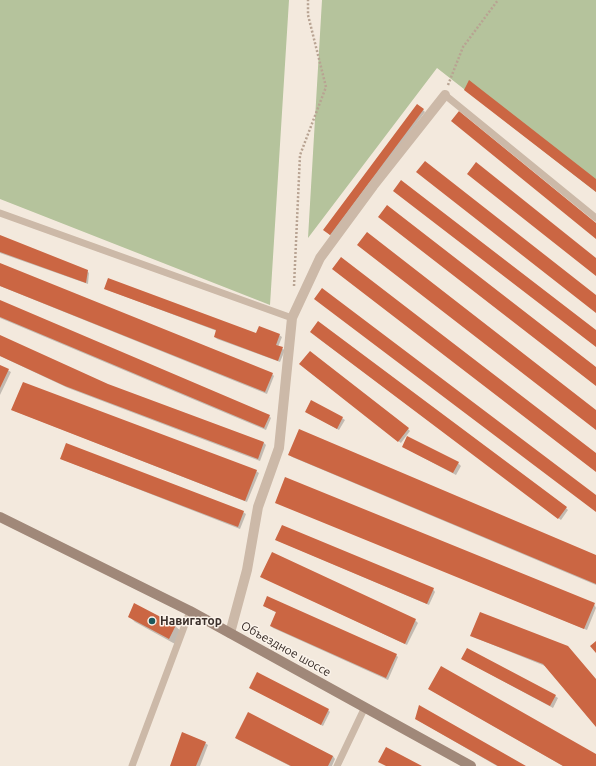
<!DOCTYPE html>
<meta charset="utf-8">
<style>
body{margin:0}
canvas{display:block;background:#f3e9dd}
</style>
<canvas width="596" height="766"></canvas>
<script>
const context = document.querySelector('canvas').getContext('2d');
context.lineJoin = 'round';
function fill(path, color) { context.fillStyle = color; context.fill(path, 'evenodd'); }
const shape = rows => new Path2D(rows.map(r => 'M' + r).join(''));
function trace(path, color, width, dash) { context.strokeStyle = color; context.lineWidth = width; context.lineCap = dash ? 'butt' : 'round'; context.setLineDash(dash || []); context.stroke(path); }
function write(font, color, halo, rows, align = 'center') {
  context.font = font + ' Ubuntu,sans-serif'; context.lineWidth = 3; context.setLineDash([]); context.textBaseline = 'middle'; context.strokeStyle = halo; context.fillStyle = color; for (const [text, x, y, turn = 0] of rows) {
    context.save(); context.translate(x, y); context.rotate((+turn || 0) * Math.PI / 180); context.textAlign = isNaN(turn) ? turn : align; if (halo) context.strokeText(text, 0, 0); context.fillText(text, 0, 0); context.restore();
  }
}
fill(shape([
 [0,0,289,0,270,305,0,199],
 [322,0,596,0,596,192,437,68,308,238]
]), '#b5c39c');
fill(shape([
 [423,110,425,112,332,237,327,232],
 [0,236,87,271,89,273,88,284,0,253],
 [0,264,272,374,274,376,267,394,0,286],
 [105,289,257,334,279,335,282,337,278,347,285,350,280,362,217,339,215,337,217,331],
 [0,301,269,416,271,418,266,430,0,318],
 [314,335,566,508,568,510,561,520],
 [0,336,108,385,264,443,266,445,260,461,68,388,0,356],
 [0,366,11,372,0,395],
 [303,367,408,429,410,431,401,443],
 [12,410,256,471,259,473,247,502],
 [306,412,342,418,345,420,339,430],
 [403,447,458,463,461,466,456,475],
 [290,455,596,556,596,585,292,457],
 [61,459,243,512,246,514,240,529],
 [276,502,594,604,596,608,587,630],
 [276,540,433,589,435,592,429,605],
 [262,577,415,620,418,623,407,645],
 [264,606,396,655,398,657,388,680,273,628,271,626,277,613],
 [130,617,175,626,181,631,175,644,135,622],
 [471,636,596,680,596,726,545,666],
 [462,659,555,696,558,698,553,708],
 [250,688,328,710,330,712,323,726],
 [429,689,596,755,596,766,563,766],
 [248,714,333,756,335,759,332,766,290,766,239,740,236,738],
 [416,719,524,766,497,766],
 [205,743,208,745,200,766,171,766]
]), '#0003');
fill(shape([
 [469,80,596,179,596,192,464,90],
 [417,104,424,109,330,235,323,230],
 [459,111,596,223,596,239,451,121],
 [425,161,596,295,596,313,416,172],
 [476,162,596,258,596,276,467,174],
 [401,180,596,330,596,347,393,191],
 [387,205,596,367,596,386,378,217],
 [367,232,596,410,596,430,357,245],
 [0,235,88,270,86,283,0,252],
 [341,257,596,453,596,472,332,269],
 [0,263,273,373,265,392,0,286],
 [108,278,256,333,259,326,280,334,276,345,283,347,278,361,214,337,216,330,104,289],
 [322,288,596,495,596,512,314,299],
 [0,300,270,415,264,428,0,317],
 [318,321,567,507,558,519,310,332],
 [0,335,108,384,264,442,258,459,65,386,0,356],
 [310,351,409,428,398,442,299,364],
 [0,365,9,369,0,388],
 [23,382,257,470,245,501,11,410],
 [311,400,343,417,337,429,305,412],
 [299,429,596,555,596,584,288,455],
 [407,436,459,462,453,473,402,447],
 [66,443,244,511,238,527,60,459],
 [285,477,595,603,584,629,275,503],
 [282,525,434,588,427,604,275,540],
 [272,552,416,619,405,644,260,577],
 [267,596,397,654,386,678,270,626,276,612,263,606],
 [134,603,176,625,169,639,128,617],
 [480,612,568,646,596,679,596,727,543,664,470,636],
 [596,641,596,653,590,646],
 [467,648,556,695,550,706,461,659],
 [441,666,596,754,596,766,563,766,428,689],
 [257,672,329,709,321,725,249,688],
 [419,705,526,766,498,766,415,719],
 [248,712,333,756,328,766,291,766,235,738],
 [182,732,206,742,196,766,170,766],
 [386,747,422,766,386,766,378,762]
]), '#cb6643');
trace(shape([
 [448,85,463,47,498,0],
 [294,286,300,155,326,87,308,15,308,0]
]), '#b8a392', 2.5, [2, 2]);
trace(shape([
 [445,95,596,218],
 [0,213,292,318],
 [132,766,190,611],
 [337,766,365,707]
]), '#ccb9a8', 7);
trace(shape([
 [230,633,247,570,258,507,279,448,292,318,320,258,373,186,445,95]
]), '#ccb9a8', 10);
trace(shape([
 [0,517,190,611,471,766]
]), '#a08879', 10);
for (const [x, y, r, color] of [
 [152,621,4,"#1c575c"]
]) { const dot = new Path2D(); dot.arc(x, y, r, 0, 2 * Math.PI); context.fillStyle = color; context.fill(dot); trace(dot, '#fbf3ea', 1.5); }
write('bold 12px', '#392e29', '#fbf3ea', [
 ["Навигатор",160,621]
], 'left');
write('12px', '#392e29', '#fbf3ea', [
 ["Объездное шоссе",286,649,29]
]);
</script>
